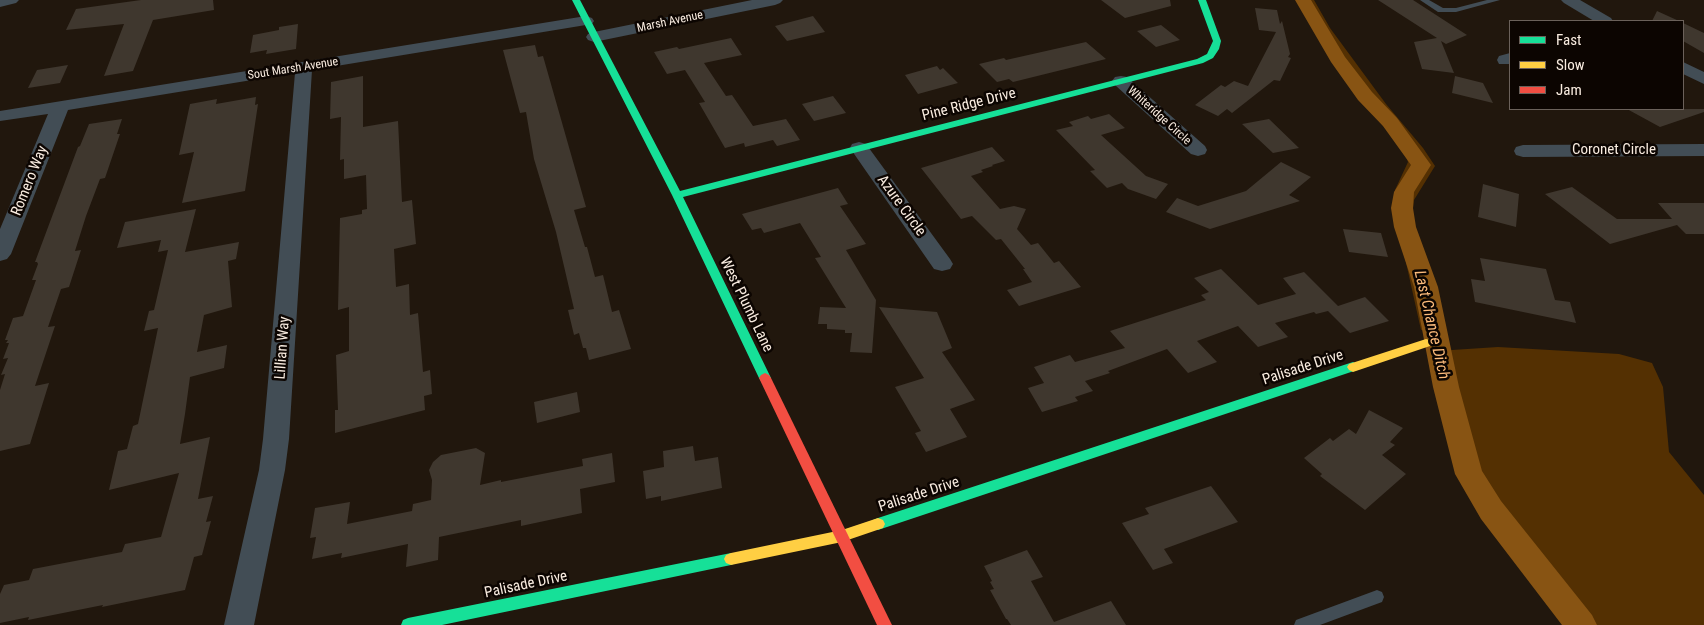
<!DOCTYPE html>
<style>
body{margin:0}
#map{position:relative;width:1704px;height:625px;overflow:hidden;background:#21170d;font-family:"Roboto Condensed",sans-serif}
canvas{display:block}
.legend{position:absolute;left:1509px;top:20px;width:175px;height:90px;box-sizing:border-box;background:#0c0501;border:1px solid #6b615a;margin:0;padding:6px 9px;list-style:none;font-size:15px;color:#f9ece0}
.legend li{display:flex;align-items:center;gap:10px;height:25px}
.legend b{width:25px;border:1px solid #6b615a}
</style>
<div id="map">
<canvas width="1704" height="625"></canvas>
<ul class="legend">
<li><b style="height:6px;background:#16e098"></b>Fast</li>
<li><b style="height:6px;background:#ffcf43"></b>Slow</li>
<li><b style="height:6px;background:#f24e42"></b>Jam</li>
</ul>
</div>
<script>
const context = document.querySelector('canvas').getContext('2d');
context.lineJoin = 'round';
function fill(path, color) { context.fillStyle = color; context.fill(path, 'evenodd'); }
const shape = rows => new Path2D(rows.map(r => 'M' + r).join(''));
function write(font, color, halo, rows, align = 'center') {
  context.font = font + ' "Roboto Condensed",sans-serif'; context.lineWidth = 5; context.setLineDash([]); context.textBaseline = 'middle'; context.strokeStyle = halo; context.fillStyle = color; for (const [text, x, y, turn = 0] of rows) {
    context.save(); context.translate(x, y); context.rotate((+turn || 0) * Math.PI / 180); context.textAlign = isNaN(turn) ? turn : align; if (halo) context.strokeText(text, 0, 0); context.fillText(text, 0, 0); context.restore();
  }
}
fill(shape([
 [1301,0,1314,0,1330,28,1386,104,1423,148,1435,166,1414,200,1412,218,1446,327,1421,330,1393,204,1395,190,1408,162,1404,150,1365,105,1335,61],
 [1498,347,1619,354,1652,363,1663,387,1669,452,1704,495,1704,625,1568,625,1498,536,1461,477,1436,374,1433,354,1452,350]
]), '#543002');
fill(shape([
 [1295,0,1311,0,1345,57,1372,92,1397,118,1431,165,1414,192,1413,208,1416,227,1438,287,1459,387,1482,471,1501,501,1592,615,1597,625,1562,625,1481,519,1455,474,1433,387,1414,287,1394,227,1391,208,1394,192,1411,165,1383,126,1358,100,1331,62,1295,0]
]), '#885413');
fill(shape([
 [141,0,213,0,214,10,153,20,133,71,104,76,124,24,66,30,76,9],
 [1101,0,1170,0,1171,6,1125,18],
 [1378,0,1413,0,1467,35,1446,44,1441,41,1454,73,1422,69,1414,42,1437,38],
 [1255,8,1277,10,1280,24,1282,21,1290,54,1288,57,1291,58,1280,81,1274,80,1232,113,1227,109,1218,116,1195,105,1221,85,1225,87,1234,81,1248,86,1276,32,1259,30],
 [1657,11,1679,21,1652,21],
 [813,16,825,32,787,41,775,26],
 [1683,23,1704,33,1704,53,1683,41],
 [298,24,296,49,266,54,267,50,250,53,253,35,279,30,279,27],
 [1161,25,1180,40,1156,47,1137,31],
 [731,38,742,55,704,63,726,96,732,95,753,126,786,119,800,140,777,146,773,140,745,147,744,143,725,148,699,103,705,102,685,70,667,74,654,52,677,47,679,49],
 [1086,42,1106,59,1013,82,1009,79,997,82,979,64,1004,58,1006,60],
 [535,45,538,57,543,56,586,207,574,210,585,247,587,247,595,277,603,275,612,312,619,310,631,349,589,360,586,348,583,348,579,333,574,335,568,310,574,309,556,232,534,159,526,112,520,113,503,50],
 [68,65,60,83,28,88,37,70],
 [937,66,940,70,943,68,958,83,918,94,905,75],
 [363,76,363,127,398,121,402,202,412,200,416,244,394,249,396,287,409,284,410,315,418,313,423,372,430,370,432,394,424,396,425,410,335,433,335,410,338,410,336,355,349,351,349,307,338,310,340,218,362,214,362,210,367,209,366,175,344,179,344,159,340,160,341,117,330,119,331,82],
 [1455,76,1483,83,1493,103,1452,93],
 [833,96,846,113,814,121,802,104],
 [256,97,255,105,258,104,245,191,182,203,194,152,179,155,190,104,217,99,216,104],
 [1627,109,1704,109,1704,112,1660,127],
 [1109,114,1125,128,1101,135,1146,176,1168,184,1156,199,1128,189,1122,183,1107,188,1090,171,1095,170,1056,130,1073,126,1069,122,1088,116,1091,119],
 [122,119,117,134,120,134,105,178,100,179,86,216,75,251,81,250,69,287,61,289,48,327,55,326,35,386,49,383,30,444,0,451,0,390,5,374,1,375,8,358,3,359,9,343,6,343,8,340,5,340,13,318,23,316,36,280,32,280,38,264,37,262,35,262,78,147,80,146,89,124],
 [1269,119,1299,148,1273,153,1242,124],
 [992,147,1005,161,992,165,993,166,981,170,983,172,971,176,1000,209,1014,206,1026,209,1017,229,1031,245,1038,243,1054,263,1059,261,1081,287,1019,306,1007,290,1032,282,1023,269,1025,269,1001,239,996,240,972,216,961,219,921,168],
 [1281,162,1311,177,1289,195,1300,201,1210,229,1166,212,1177,198,1198,206,1246,191],
 [1483,184,1519,194,1516,227,1478,217],
 [1572,187,1617,219,1672,219,1658,203,1704,203,1704,234,1686,234,1677,225,1610,244,1545,194],
 [838,188,848,204,840,206,866,244,846,250,876,300,872,353,850,352,852,333,845,333,845,330,827,329,827,324,818,324,820,307,846,308,815,258,821,257,800,223,764,233,761,228,752,230,742,214],
 [196,209,185,252,239,242,236,259,228,261,232,307,204,315,197,352,227,345,224,368,190,377,185,414,180,444,210,437,198,499,213,496,206,522,211,521,202,555,194,557,185,590,102,607,103,605,28,620,29,617,0,623,0,594,4,585,29,580,33,569,122,552,125,544,161,537,179,473,109,490,118,451,127,449,133,426,138,424,158,328,144,331,149,311,154,310,168,250,158,252,161,240,117,248,125,222],
 [1343,229,1381,233,1388,257,1349,252],
 [1480,258,1546,269,1555,300,1570,302,1576,323,1475,302,1471,279,1485,281],
 [1221,269,1258,305,1296,294,1283,278,1304,272,1338,306,1365,297,1389,321,1350,333,1328,311,1316,314,1314,312,1275,323,1288,337,1258,347,1238,326,1197,341,1217,362,1188,373,1167,349,1108,371,1110,373,1085,381,1093,391,1075,397,1078,401,1042,412,1028,388,1044,383,1034,367,1070,355,1075,362,1125,348,1110,331,1206,300,1201,295,1209,292,1194,278],
 [879,307,937,312,952,348,942,352,975,400,950,409,967,437,926,452,915,433,921,431,895,387,924,378],
 [577,392,580,412,537,423,534,402],
 [1369,410,1403,428,1390,442,1395,445,1382,455,1406,474,1365,510,1320,476,1322,474,1304,458,1330,438,1333,441,1349,429,1356,434],
 [693,446,695,461,718,457,722,488,661,501,661,496,646,499,643,471,664,467,663,451],
 [476,448,485,453,480,485,501,480,501,482,583,466,582,459,612,453,615,482,580,489,582,513,521,526,521,520,439,537,438,560,406,567,408,544,341,558,342,553,312,559,316,537,310,538,315,508,350,502,347,524,412,511,413,504,431,500,432,480,429,470,433,462,441,455],
 [1211,486,1238,522,1164,549,1173,563,1153,570,1122,523,1149,514,1145,508],
 [1027,550,1043,577,1031,581,1054,622,1111,601,1126,625,1011,625,1007,619,1006,619,990,590,994,589,990,582,992,581,984,566]
]), '#3f372e');
fill(shape([
 [1420,0,1429,0,1443,8,1456,8,1487,0,1500,0,1456,12,1438,12,1420,0],
 [1377,590,1382,592,1384,597,1382,602,1320,625,1294,625,1296,620,1377,590]
]), '#424d55');
fill(shape([
 [0,0,19,0,16,3,0,7,0,0],
 [752,0,783,0,780,3,775,5,594,42,588,40,586,37,588,34,594,32,752,0],
 [1561,0,1580,0,1611,18,1613,21,1594,21,1564,3,1561,0],
 [586,16,592,18,594,21,592,24,312,70,289,439,285,470,254,625,224,625,259,470,263,439,295,73,68,110,11,254,7,259,0,261,0,229,48,114,0,121,0,111,586,16],
 [1510,53,1510,64,1499,64,1497,60,1499,56,1510,53],
 [1683,62,1704,72,1704,84,1683,74,1683,62],
 [1121,76,1127,77,1205,146,1207,150,1205,154,1198,156,1191,154,1115,85,1112,81,1115,77,1121,76],
 [859,142,866,144,950,259,953,264,950,269,942,271,934,269,850,148,852,144,859,142],
 [1704,144,1704,156,1523,157,1516,155,1514,151,1516,147,1523,145,1704,144]
]), '#424d55');
fill(shape([
 [572,0,580,0,680,191,1197,59,1207,54,1213,41,1198,0,1206,0,1221,41,1219,49,1213,58,1203,63,683,197,771,378,769,381,765,383,761,381,759,378,672,195,572,0],
 [1353,362,1357,364,1359,367,1357,370,878,530,873,528,871,524,873,520,878,518,1353,362],
 [731,553,736,555,738,559,736,563,731,565,442,625,401,625,403,620,408,618,731,553]
]), '#16e098');
fill(shape([
 [1426,339,1430,340,1432,343,1430,346,1353,372,1349,370,1347,367,1349,364,1426,339],
 [878,518,883,520,885,524,883,528,842,542,731,565,726,563,724,559,726,555,731,553,842,530,878,518]
]), '#ffcf43');
fill(shape([
 [765,373,769,375,771,378,892,625,877,625,759,378,761,375,765,373]
]), '#f24e42');
write('12px', '#f9ece0', '#0c0501', [
 ["Marsh Avenue",670,22,-12],
 ["Sout Marsh Avenue",293,69,-9],
 ["Whiteridge Circle",1159,116,42]
]);
write('15px', '#f9ece0', '#0c0501', [
 ["Pine Ridge Drive",969,105,-14],
 ["Coronet Circle",1614,150],
 ["Romero Way",30,181,-68],
 ["Azure Circle",901,206,54],
 ["West Plumb Lane",746,305,64],
 ["Lillian Way",283,348,-86],
 ["Palisade Drive",1303,368,-18],
 ["Palisade Drive",919,495,-18],
 ["Palisade Drive",526,585,-12]
]);
write('italic 16px', '#fcbb7b', '#0c0501', [
 ["Last Chance Ditch",1431,325,77]
]);
</script>
